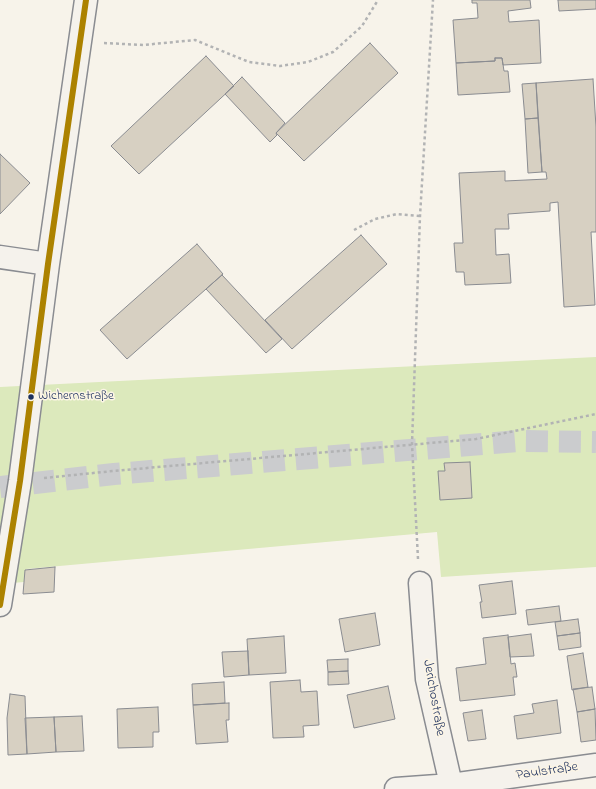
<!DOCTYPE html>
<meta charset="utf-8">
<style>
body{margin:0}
canvas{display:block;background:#f7f3ea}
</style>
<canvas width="596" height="789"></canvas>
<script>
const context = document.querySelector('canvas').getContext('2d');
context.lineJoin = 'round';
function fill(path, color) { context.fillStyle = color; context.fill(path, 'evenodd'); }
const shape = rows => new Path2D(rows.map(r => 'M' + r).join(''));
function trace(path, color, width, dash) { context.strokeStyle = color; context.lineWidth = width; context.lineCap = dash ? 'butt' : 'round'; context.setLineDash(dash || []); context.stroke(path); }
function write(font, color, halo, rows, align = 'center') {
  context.font = font + ' "Indie Flower",sans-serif'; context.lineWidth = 3; context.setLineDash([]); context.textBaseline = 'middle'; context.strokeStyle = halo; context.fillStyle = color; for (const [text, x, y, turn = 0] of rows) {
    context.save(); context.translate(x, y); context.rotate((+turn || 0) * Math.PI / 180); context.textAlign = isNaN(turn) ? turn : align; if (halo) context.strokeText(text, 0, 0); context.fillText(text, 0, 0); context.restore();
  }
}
fill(shape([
 [596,357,596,567,441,577,437,532,26,569,24,582,0,584,0,387]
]), '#dce9bc');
const building = shape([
 [472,0,530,0,531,8,508,11,509,22,539,20,541,63,503,65,502,58,495,58,495,61,456,63,453,20,478,18,477,3,472,3,472,0],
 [558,0,596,0,596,9,559,11,558,0],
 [370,43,398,73,304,161,276,133,370,43],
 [206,56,234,86,139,174,111,146,206,56],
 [495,58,502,58,504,71,508,71,510,92,458,95,456,63,495,61,495,58],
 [242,77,285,123,276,133,277,135,270,142,225,94,242,77],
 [593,79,596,127,596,232,591,232,595,305,564,307,558,202,550,203,550,211,508,214,509,229,495,229,496,255,509,254,511,283,465,285,464,272,456,272,454,243,463,243,459,173,505,171,505,181,547,179,546,172,542,172,536,83,593,79],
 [536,83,538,118,525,119,522,84,536,83],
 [538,118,542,172,528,173,525,119,538,118],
 [0,154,30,183,0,214,0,154],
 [361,235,387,264,292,349,265,320,361,235],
 [197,244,223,274,127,359,100,330,197,244],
 [222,275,282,339,266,353,206,289,222,275],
 [470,462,472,498,440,500,438,471,445,471,444,463,470,462],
 [55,567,54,592,23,594,25,570,55,567],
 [512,581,516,614,482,618,480,602,482,602,479,585,512,581],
 [559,606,561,621,528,625,526,610,559,606],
 [375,613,380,645,345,652,339,619,375,613],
 [578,619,580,633,557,636,555,622,578,619],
 [580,633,581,647,559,650,557,636,580,633],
 [531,634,534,656,510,657,508,637,531,634],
 [508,635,511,664,515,663,517,677,513,677,515,695,460,701,456,668,486,664,483,638,508,635],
 [284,636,286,673,249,675,247,639,284,636],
 [248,651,249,675,224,677,222,652,248,651],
 [583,653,588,687,572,690,567,656,583,653],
 [348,659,348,671,328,672,327,660,348,659],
 [348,671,349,684,328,685,328,672,348,671],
 [300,680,301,692,317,691,319,725,303,726,304,737,273,738,270,682,300,680],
 [224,682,225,703,193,705,192,684,224,682],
 [388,686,395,719,354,728,347,695,388,686],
 [592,687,595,709,577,712,573,689,592,687],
 [10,694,25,696,27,754,8,755,7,718,10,694],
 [557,700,561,733,517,739,514,716,534,713,532,704,557,700],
 [229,703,229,720,226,720,228,742,196,744,193,705,229,703],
 [158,707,159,732,153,732,153,747,118,748,117,709,158,707],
 [595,709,596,740,581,742,577,712,595,709],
 [482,710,486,739,468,741,463,713,482,710],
 [82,716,84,751,56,752,54,717,82,716],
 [54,717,56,752,27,754,25,718,54,717]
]);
fill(building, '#d7d0c2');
trace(building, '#8a8c91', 1);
trace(shape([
 [0,487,114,474,519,441,596,442]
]), '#cbccce', 22, [22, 11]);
const minor = shape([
 [0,257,48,264],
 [420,583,427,679,452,789],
 [0,605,20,481,48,264,86,0],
 [396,789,451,785,596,765]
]);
trace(minor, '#8a8c91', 25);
trace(shape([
 [104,43,143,45,195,40,249,62,280,66,308,62,333,52,362,26,378,0],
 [354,230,375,219,397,214,420,216],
 [44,478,113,471,476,439,596,414],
 [418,559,412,444,420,216,433,0]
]), '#b2b3b4', 2.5, [3, 3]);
trace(minor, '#f5f2ec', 22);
trace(shape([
 [0,605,20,481,48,264,86,0]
]), '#ac8200', 6);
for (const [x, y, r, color] of [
 [31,397,3.5,"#1b2f5e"]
]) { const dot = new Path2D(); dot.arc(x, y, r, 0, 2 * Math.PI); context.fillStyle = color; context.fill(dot); trace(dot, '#fcf5e5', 1.5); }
write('13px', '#1b2f5e', '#fcf5e5', [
 ["Wichernstraße",38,397]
], 'left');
write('14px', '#1b2f5e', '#fcf5e5', [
 ["Jerichostraße",433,698,80],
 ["Paulstraße",547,772,-8]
]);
</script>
